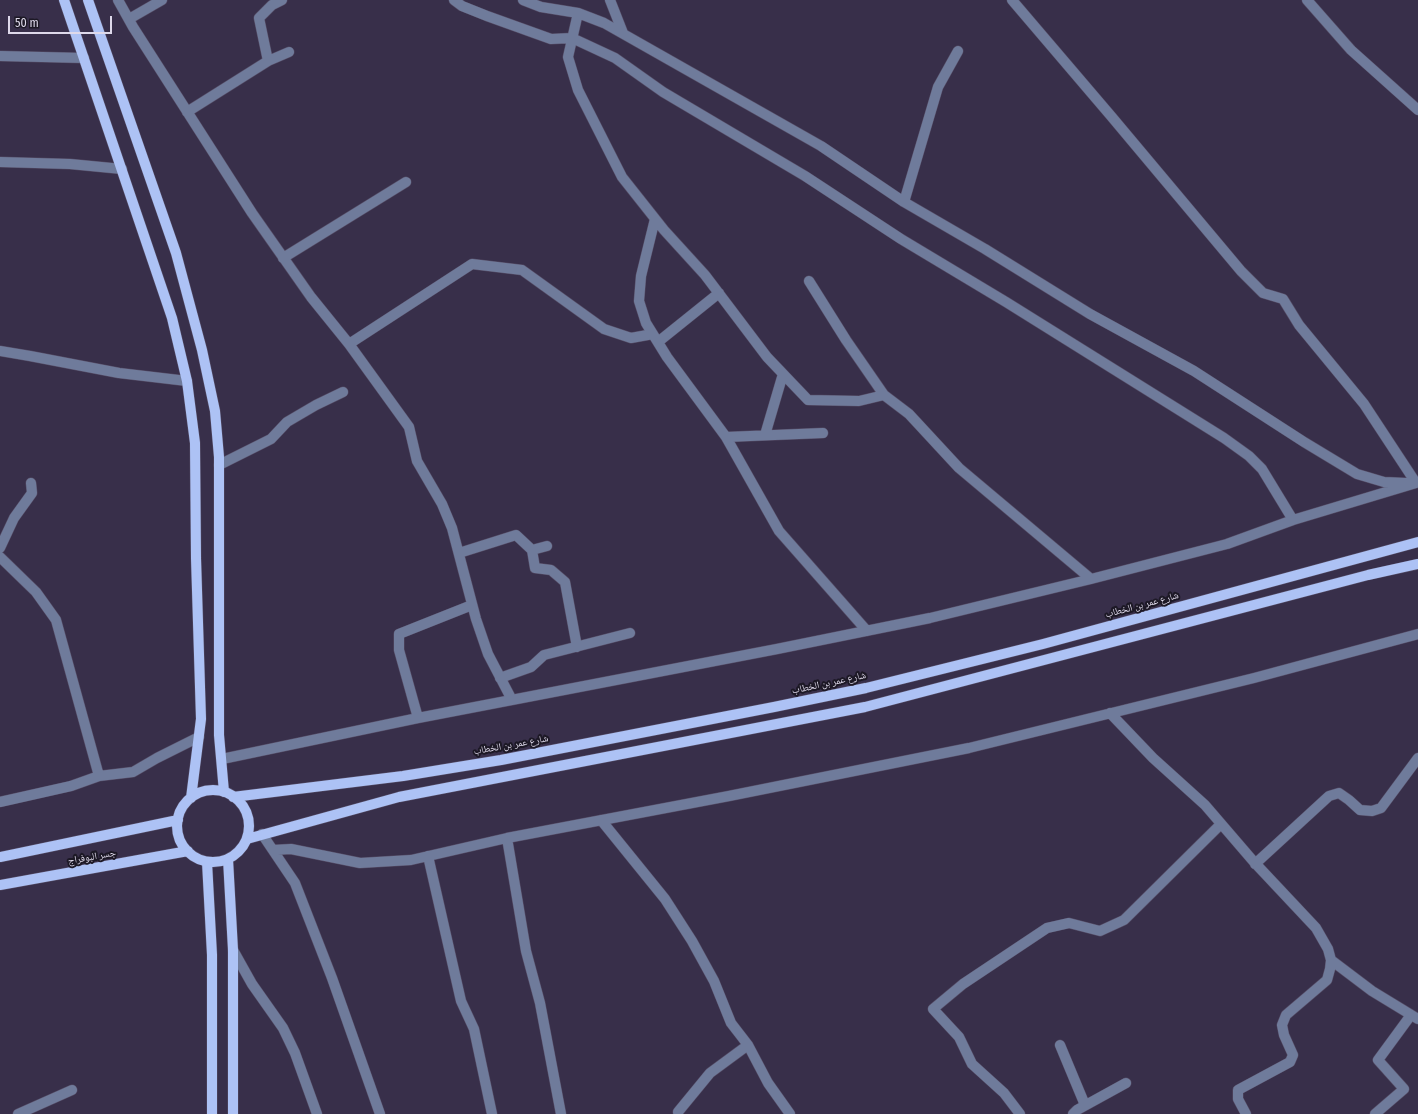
<!DOCTYPE html>
<meta charset="utf-8">
<style>
body{margin:0}
#map{position:relative;width:1418px;height:1114px;overflow:hidden;background:#382f4a;font-family:"Fira Sans Condensed",sans-serif}
canvas{display:block}
.scale{position:absolute;left:8px;top:16px;width:104px;height:18px;box-sizing:border-box;border:2px solid #ded9ea;border-top:0;padding-left:5px;font-size:12px;line-height:14px;white-space:nowrap;color:#ded9ea;-webkit-text-stroke:3px #1d1926;paint-order:stroke}
</style>
<div id="map">
<canvas width="1418" height="1114"></canvas>
<div class="scale">50 m</div>
</div>
<script>
const context = document.querySelector('canvas').getContext('2d');
context.lineJoin = 'round';
const shape = rows => new Path2D(rows.map(r => 'M' + r).join(''));
function trace(path, color, width, dash) { context.strokeStyle = color; context.lineWidth = width; context.lineCap = dash ? 'butt' : 'round'; context.setLineDash(dash || []); context.stroke(path); }
function write(font, color, halo, rows, align = 'center') {
  context.font = font + ' "Fira Sans Condensed","Noto Naskh Arabic",sans-serif'; context.lineWidth = 4; context.setLineDash([]); context.textBaseline = 'middle'; context.strokeStyle = halo; context.fillStyle = color; for (const [text, x, y, turn = 0] of rows) {
    context.save(); context.translate(x, y); context.rotate((+turn || 0) * Math.PI / 180); context.textAlign = isNaN(turn) ? turn : align; if (halo) context.strokeText(text, 0, 0); context.fillText(text, 0, 0); context.restore();
  }
}
const minor = shape([
 [118,0,133,27,252,213,311,297,349,344,409,427,417,461,442,504,452,528,476,619,488,654,512,700],
 [454,0,462,6,487,16,551,39,572,38,615,58,663,92,805,176,901,239,1006,302,1224,438,1249,456,1262,469,1293,520],
 [523,0,541,7,578,13,604,23,821,146,904,202,985,249,1090,314,1194,371,1304,442,1357,474,1384,482,1406,483],
 [610,0,623,33],
 [1307,0,1351,50,1418,110],
 [578,13,568,57,578,90,622,177,664,230,705,275,767,357,808,400,859,401,884,395],
 [129,19,162,0],
 [0,56,84,58],
 [268,61,259,18,272,5,282,0],
 [187,112,268,61,289,52],
 [0,162,70,164,122,169],
 [904,202,938,87,958,51],
 [655,219,641,276,639,301,646,323,667,357,726,437,779,531,867,631],
 [283,258,406,182],
 [809,281,846,340,884,395,909,414,959,468,1091,579],
 [658,342,719,293],
 [349,344,472,264,522,270,604,329,631,338,653,334],
 [0,351,30,356,119,373,187,381],
 [765,435,783,374],
 [726,437,823,433],
 [219,465,271,439,287,422,316,405,343,392],
 [0,548,14,518,32,493,31,483],
 [532,550,535,568,551,570,565,582,577,647],
 [459,553,516,535,532,550,547,546],
 [0,557,36,592,56,620,99,776],
 [500,678,531,667,544,655,630,633],
 [1110,713,1153,758,1205,805,1254,862,1316,928,1328,949,1331,960,1330,969,1327,980,1286,1015,1282,1025,1284,1035,1293,1055,1290,1062,1238,1090,1238,1099,1246,1114],
 [418,718,399,650,399,634,472,605],
 [222,759,418,718,777,649,930,618,1091,579,1227,544,1293,520,1416,483,1364,404,1299,325,1283,299,1263,293,1241,271,1111,116,1012,0],
 [0,802,71,786,99,776,133,772,157,758,199,737],
 [601,820,665,899,692,941,714,981,731,1023,748,1045,768,1083,790,1114],
 [262,834,295,883,332,978,380,1114],
 [507,838,526,951,540,1003,561,1114],
 [273,850,291,849,360,863,411,860,507,838,729,796,969,748,1254,678,1418,634],
 [428,856,461,1001,474,1029,492,1114],
 [1255,864,1329,796,1339,793,1349,800,1360,810,1372,811,1381,808,1418,758],
 [233,950,252,984,283,1028,295,1053,317,1114],
 [1331,960,1372,991,1418,1019],
 [1060,1045,1085,1105],
 [678,1112,710,1073,748,1045],
 [18,1114,72,1090],
 [1020,1114,1004,1093,972,1064,959,1037,933,1009,963,984,1047,928,1069,923,1100,931,1124,920,1221,824],
 [1073,1114,1077,1110,1126,1083],
 [1375,1114,1404,1089,1378,1060,1411,1015]
]);
const major = shape([
 [64,0,172,318,187,381,195,443,196,558,201,719,191,798],
 [88,0,176,253,202,350,215,411,219,457,219,735,224,792],
 '177 826a36 36 0 1 1 72 0a36 36 0 1 1-72 0Z',
 [233,797,403,776,501,760,774,707,866,688,1043,644,1418,542],
 [247,839,399,797,865,707,1368,575,1418,564],
 [0,857,178,820],
 [228,859,233,950,233,1114],
 [207,862,212,955,212,1114],
 [0,885,188,851]
]);
trace(minor, '#564e67', 11);
trace(major, '#564e67', 11);
trace(minor, '#6f7b9b', 10);
trace(major, '#adc2f5', 10);
write('10px', '#ded9ea', '#1d1926', [
 ["شارع عمر بن الخطاب",1142,605,-15],
 ["شارع عمر بن الخطاب",829,683,-12],
 ["شارع عمر بن الخطاب",511,745,-10],
 ["جسر البوفراج",92,857,-10]
]);
</script>
